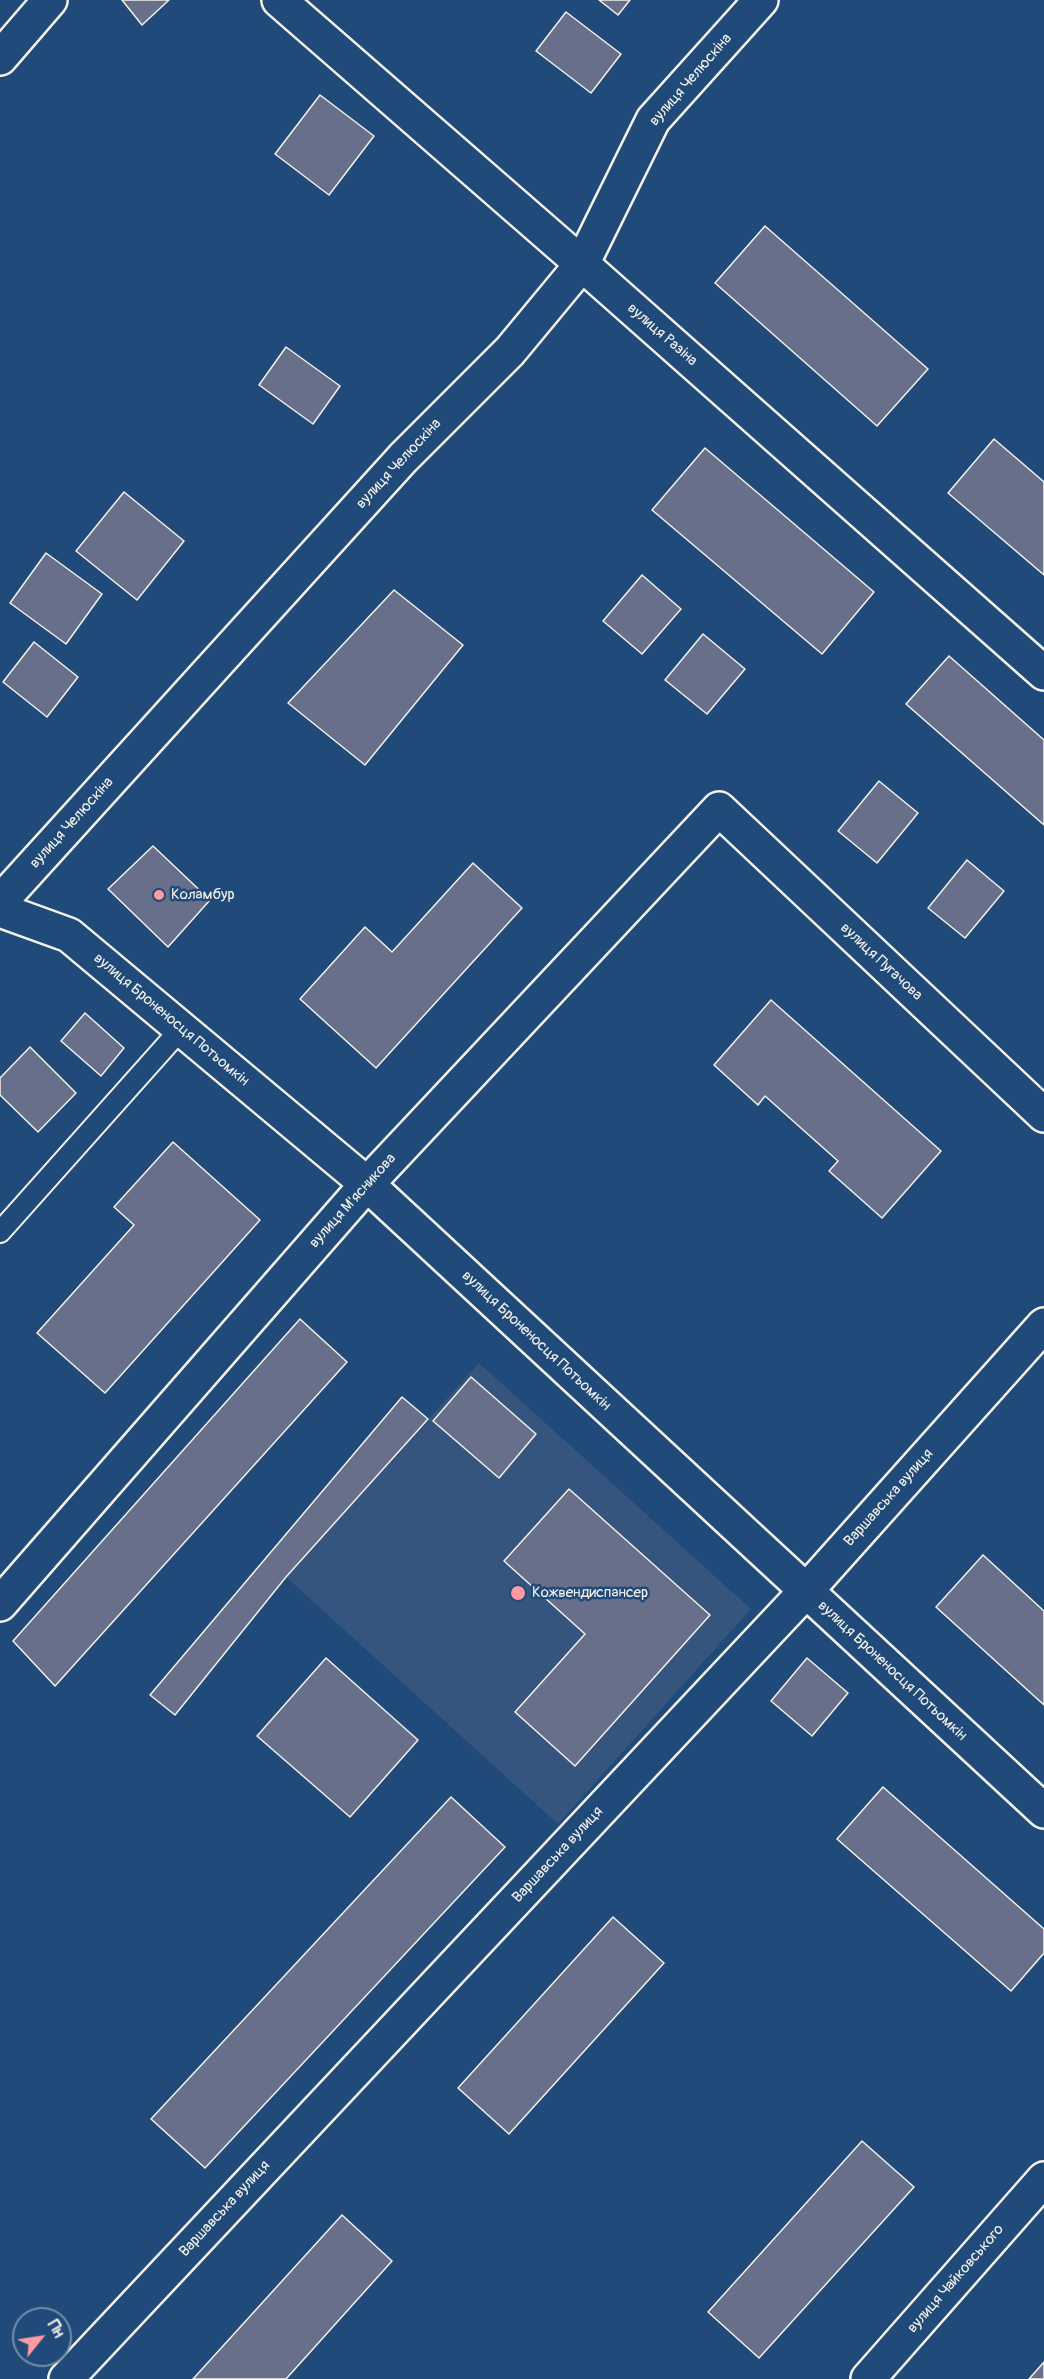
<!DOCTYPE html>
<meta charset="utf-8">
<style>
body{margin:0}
#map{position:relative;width:1044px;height:2379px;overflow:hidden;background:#1f4a7a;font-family:Pangolin,sans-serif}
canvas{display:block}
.north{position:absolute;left:12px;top:2307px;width:60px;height:60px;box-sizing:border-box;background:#1f4a7a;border:2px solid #748da6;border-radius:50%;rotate:60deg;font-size:16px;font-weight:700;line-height:24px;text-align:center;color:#f4f1e8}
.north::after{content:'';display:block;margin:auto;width:21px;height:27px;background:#ff9aa2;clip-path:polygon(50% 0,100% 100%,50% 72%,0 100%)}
</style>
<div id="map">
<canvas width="1044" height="2379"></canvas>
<div class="north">Пн</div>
</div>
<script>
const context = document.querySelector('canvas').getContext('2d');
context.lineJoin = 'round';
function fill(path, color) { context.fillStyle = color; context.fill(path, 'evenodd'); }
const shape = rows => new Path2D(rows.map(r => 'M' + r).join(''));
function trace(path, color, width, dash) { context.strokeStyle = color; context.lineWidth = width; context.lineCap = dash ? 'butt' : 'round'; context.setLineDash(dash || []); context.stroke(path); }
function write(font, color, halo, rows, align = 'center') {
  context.font = font + ' Pangolin,sans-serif'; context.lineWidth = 5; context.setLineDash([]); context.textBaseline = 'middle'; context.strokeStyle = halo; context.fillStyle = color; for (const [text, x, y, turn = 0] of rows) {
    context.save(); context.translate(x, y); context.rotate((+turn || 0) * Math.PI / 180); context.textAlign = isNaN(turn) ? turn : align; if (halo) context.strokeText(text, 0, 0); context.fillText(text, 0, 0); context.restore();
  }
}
fill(shape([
 [479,1363,751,1609,558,1824,286,1577]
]), '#35557f');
const building = shape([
 [122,0,169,0,142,25,122,0],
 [599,0,630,0,618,15,599,0],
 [566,12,621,54,591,93,536,51,566,12],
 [320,95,374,136,329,195,275,154,320,95],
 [765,226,928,369,877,426,715,283,765,226],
 [286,347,340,386,313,424,259,385,286,347],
 [994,439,1044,482,1044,575,948,493,994,439],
 [705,448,874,592,822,654,652,510,705,448],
 [124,492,184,541,137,600,76,551,124,492],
 [46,553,102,594,66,644,10,603,46,553],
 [642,575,681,609,642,654,603,621,642,575],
 [394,590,463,645,365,765,288,703,394,590],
 [703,634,745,669,707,714,665,680,703,634],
 [34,642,78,677,47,717,3,682,34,642],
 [949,656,1044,740,1044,825,906,704,949,656],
 [879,781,918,813,877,863,838,831,879,781],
 [153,846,210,900,168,947,108,889,153,846],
 [967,860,1004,891,965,938,928,908,967,860],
 [473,863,522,908,376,1068,300,999,365,927,392,952,473,863],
 [771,1000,941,1151,882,1218,829,1171,838,1161,765,1096,758,1105,714,1065,771,1000],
 [85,1013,124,1048,101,1076,61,1041,85,1013],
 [30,1047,76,1093,38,1132,0,1095,0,1078,30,1047],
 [173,1142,260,1220,105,1393,37,1333,134,1225,114,1207,173,1142],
 [300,1319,347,1362,55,1686,13,1641,300,1319],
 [471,1377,536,1434,499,1478,433,1421,471,1377],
 [402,1397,428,1419,286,1577,175,1715,150,1695,402,1397],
 [569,1489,710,1615,575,1766,515,1712,585,1634,504,1561,569,1489],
 [983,1555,1044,1611,1044,1705,936,1607,983,1555],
 [326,1658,418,1740,350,1817,257,1736,326,1658],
 [807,1658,848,1693,812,1736,771,1701,807,1658],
 [883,1787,1044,1929,1044,1953,1011,1991,837,1839,883,1787],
 [451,1797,505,1847,205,2168,151,2119,451,1797],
 [613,1917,664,1963,509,2134,458,2088,613,1917],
 [862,2141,914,2187,759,2358,708,2312,862,2141],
 [342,2215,392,2261,286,2379,193,2379,342,2215],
 [1044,2362,1044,2379,1029,2379,1044,2362]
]);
fill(building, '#686f8b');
trace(building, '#f4f1e8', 1.5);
const service = shape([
 [0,1232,181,1029]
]);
const minor = shape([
 [279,0,582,264,1044,673],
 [0,58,50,0],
 [0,902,403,458,510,351,582,264,653,120,761,0],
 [0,1604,367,1184,719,809,1044,1115],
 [66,2379,806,1591,1044,1325],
 [868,2379,1044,2179]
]);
const tertiary = shape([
 [0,910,69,935,367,1184,1044,1811]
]);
trace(service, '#f4f1e8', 24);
trace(minor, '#f4f1e8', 38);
trace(tertiary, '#f4f1e8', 38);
trace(service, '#1f4a7a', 20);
trace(minor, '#1f4a7a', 33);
trace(tertiary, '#1f4a7a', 33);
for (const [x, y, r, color] of [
 [159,895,6,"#ff9aa2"],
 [518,1593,8,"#ff9aa2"]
]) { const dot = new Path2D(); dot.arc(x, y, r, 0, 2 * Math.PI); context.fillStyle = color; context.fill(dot); trace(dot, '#1f4a7a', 2); }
write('15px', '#f4f1e8', '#1f4a7a', [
 ["вулиця Челюскіна",691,80,-49],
 ["вулиця Разіна",662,335,41],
 ["вулиця Челюскіна",399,464,-47],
 ["вулиця Челюскіна",72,823,-48],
 ["вулиця Пугачова",881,962,43],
 ["вулиця Броненосця Потьомкін",171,1020,40],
 ["вулиця М'ясникова",353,1201,-48],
 ["вулиця Броненосця Потьомкін",536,1341,43],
 ["Варшавська вулиця",889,1498,-48],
 ["вулиця Броненосця Потьомкін",892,1671,43],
 ["Варшавська вулиця",558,1855,-47],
 ["Варшавська вулиця",225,2209,-47],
 ["вулиця Чайковського",956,2279,-49]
]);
write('15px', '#f4f1e8', '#1f4a7a', [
 ["Коламбур",171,895],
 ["Кожвендиспансер",532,1593]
], 'left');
</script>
